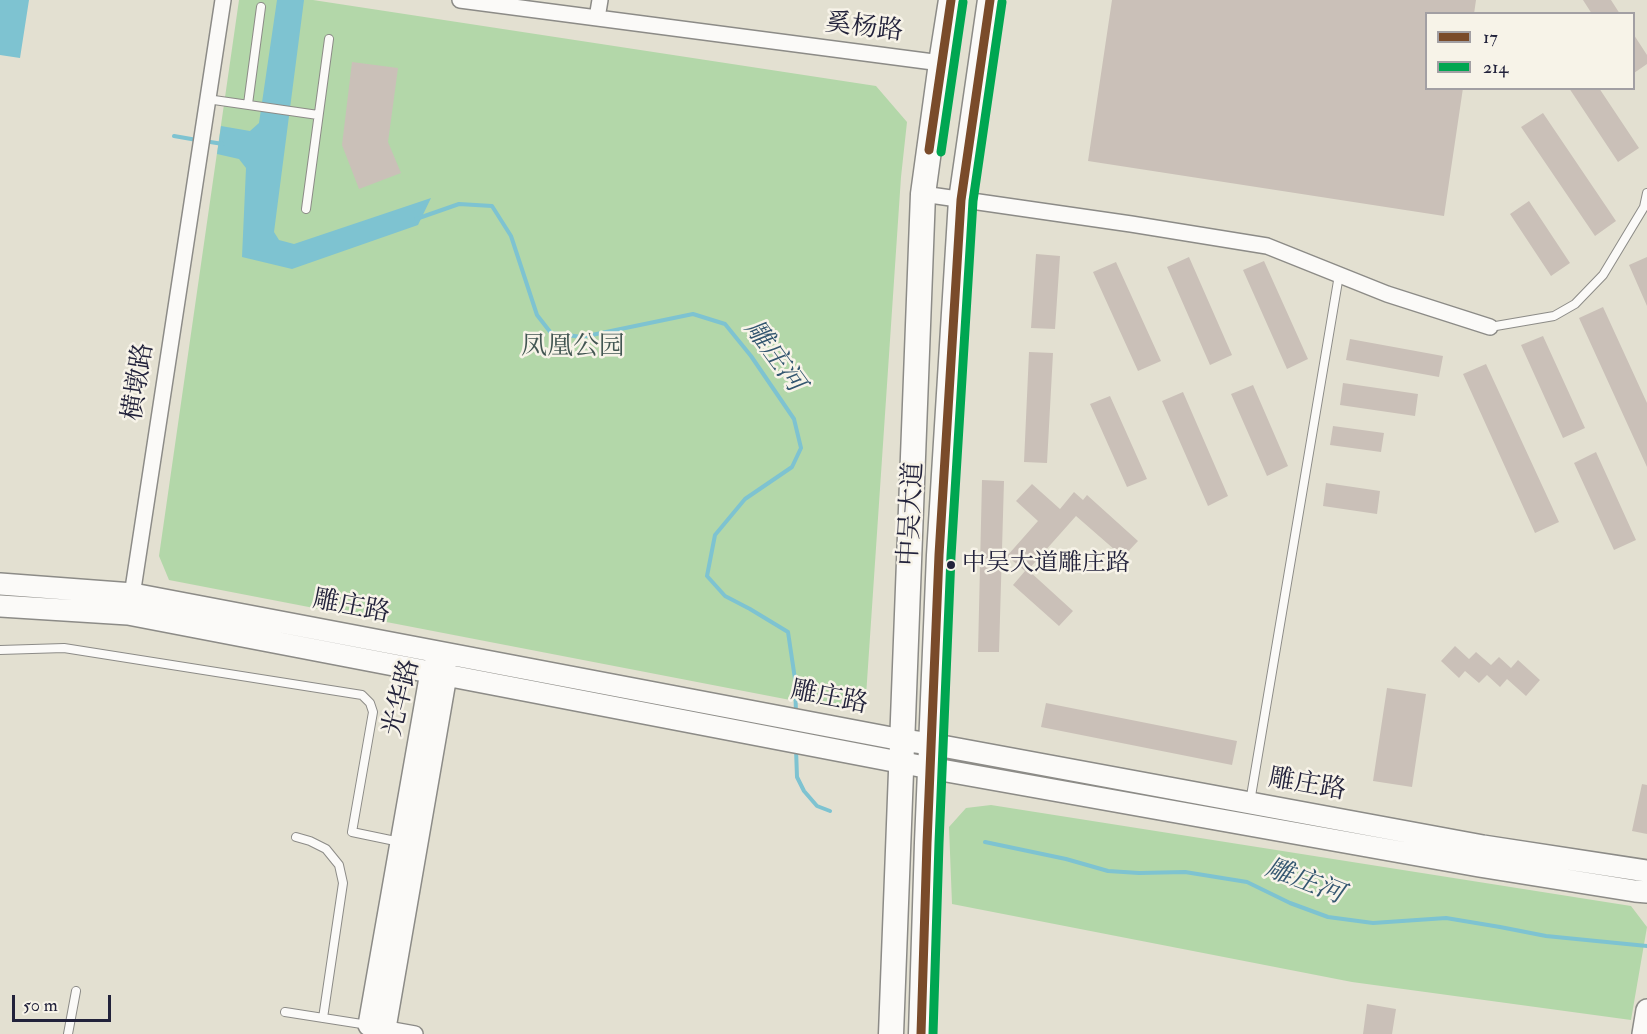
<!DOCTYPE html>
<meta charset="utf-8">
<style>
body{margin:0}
#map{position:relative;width:1647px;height:1034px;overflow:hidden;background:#e3e0d1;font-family:"IM FELL Double Pica",serif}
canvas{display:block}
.legend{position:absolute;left:1425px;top:12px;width:210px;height:78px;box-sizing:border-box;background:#f7f3e8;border:2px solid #a29fa3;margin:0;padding:8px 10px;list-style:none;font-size:18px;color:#22223b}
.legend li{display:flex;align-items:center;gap:12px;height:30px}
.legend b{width:30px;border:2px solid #a29fa3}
.scale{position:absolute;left:12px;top:995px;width:99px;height:27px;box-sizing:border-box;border:3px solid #22223b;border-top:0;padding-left:8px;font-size:18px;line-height:21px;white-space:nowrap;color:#22223b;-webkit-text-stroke:4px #f7f3e8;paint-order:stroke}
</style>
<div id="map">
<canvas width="1647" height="1034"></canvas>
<ul class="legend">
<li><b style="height:8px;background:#7a4b2a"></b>17</li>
<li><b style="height:8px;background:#00a651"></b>214</li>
</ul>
<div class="scale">50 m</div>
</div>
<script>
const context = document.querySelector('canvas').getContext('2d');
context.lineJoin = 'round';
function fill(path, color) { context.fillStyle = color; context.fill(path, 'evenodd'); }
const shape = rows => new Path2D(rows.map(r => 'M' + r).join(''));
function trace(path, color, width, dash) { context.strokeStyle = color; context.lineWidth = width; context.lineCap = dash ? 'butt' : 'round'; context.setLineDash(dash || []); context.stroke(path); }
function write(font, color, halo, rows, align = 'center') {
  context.font = font + ' "IM FELL Double Pica","Noto Serif SC",serif'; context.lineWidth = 5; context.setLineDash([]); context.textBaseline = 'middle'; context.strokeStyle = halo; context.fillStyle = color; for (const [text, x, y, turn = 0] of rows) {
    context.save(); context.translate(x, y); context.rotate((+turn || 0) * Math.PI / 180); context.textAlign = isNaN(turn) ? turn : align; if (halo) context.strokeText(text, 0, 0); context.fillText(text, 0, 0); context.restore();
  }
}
fill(shape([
 [239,0,313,0,876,86,907,122,901,177,866,696,842,710,169,580,159,556],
 [991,805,1631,906,1647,927,1631,1020,1352,982,952,904,949,827,966,808]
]), '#b3d7a9');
fill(shape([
 [0,0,29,0,20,58,0,55],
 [277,0,304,0,274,232,279,240,294,244,431,198,418,225,292,269,242,257,246,168,239,159,217,154,221,126,250,131,259,123]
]), '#7ec3d1');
trace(shape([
 [174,136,197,140],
 [204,141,223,144],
 [416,219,459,204,492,206,511,236,537,315,551,333,582,337,693,314,725,324,751,356,794,419,801,448,792,467,745,499,715,535,707,576,725,596,750,609,788,632,795,679,796,714],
 [796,749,797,777,804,791,817,806,830,811],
 [985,842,1066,859,1108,871,1139,873,1185,872,1247,882,1290,903,1328,917,1373,923,1446,918,1500,927,1546,936,1647,946]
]), '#7ec3d1', 4);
fill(shape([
 [1112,0,1476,0,1474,14,1426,14,1426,88,1463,88,1444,216,1088,161],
 [1583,0,1611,0,1620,14,1592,14],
 [1634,35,1647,55,1647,64,1634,73],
 [352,62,398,68,388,142,401,173,359,189,342,145],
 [1569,88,1599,88,1639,148,1618,162],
 [1543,113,1616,221,1595,236,1521,127],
 [1529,201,1570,263,1551,276,1510,214],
 [1036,254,1060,256,1055,329,1031,328],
 [1189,257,1232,355,1210,365,1167,267],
 [1647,257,1647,306,1629,265],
 [1264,261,1308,359,1287,369,1243,270],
 [1116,262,1161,361,1138,371,1093,272],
 [1603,307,1647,403,1647,467,1579,318],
 [1543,336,1585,428,1563,438,1521,345],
 [1350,339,1443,356,1439,377,1346,360],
 [1029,352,1053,353,1047,463,1024,462],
 [1486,364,1559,522,1535,533,1463,374],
 [1343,383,1418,394,1415,416,1340,405],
 [1253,385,1288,466,1267,476,1231,394],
 [1183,392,1228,496,1208,506,1162,401],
 [1110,396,1147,479,1127,487,1090,404],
 [1333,426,1384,433,1381,452,1330,445],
 [1596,452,1636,540,1614,550,1574,463],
 [982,480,1004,481,999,652,978,652],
 [1326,483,1380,491,1377,514,1323,506],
 [1032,484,1060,509,1074,492,1083,500,1087,495,1138,541,1123,557,1076,516,1028,570,1073,611,1059,626,1013,585,1025,571,1007,556,1038,521,1016,501],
 [1455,646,1469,659,1476,652,1491,665,1499,657,1511,668,1518,660,1540,680,1526,696,1507,679,1500,687,1487,675,1479,683,1465,671,1459,678,1441,661],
 [1387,688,1426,694,1412,787,1373,781],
 [1046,703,1237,741,1232,765,1041,727],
 [1642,784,1647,785,1647,834,1632,831],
 [1367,1004,1396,1009,1392,1034,1363,1034]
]), '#cac0b8');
const lane = shape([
 [207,99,318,115],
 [248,104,261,7],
 [306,209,329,39],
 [1490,327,1554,316,1575,304,1603,275,1644,207,1647,193],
 [0,650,64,648,362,695,370,703,373,712,352,832,400,842],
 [1250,802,1339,275],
 [296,837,310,841,326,849,339,865,343,883,323,1018],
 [285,1012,368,1025],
 [68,1034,76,991]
]);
const street = shape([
 [460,0,941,63],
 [597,18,600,0],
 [923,194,1131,224,1267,246,1387,294,1490,327],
 [131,602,223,0],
 [376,1027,415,1034]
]);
const secondary = shape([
 [0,584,133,594,902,740,931,744,1483,846,1647,871],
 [0,606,128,614,930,768,1479,866,1635,891,1647,892],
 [369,1025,431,672,437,662],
 [385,1028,446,675,444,662],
 [1643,1034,1647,1010]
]);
const primary = shape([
 [891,1034,923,194,941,63,951,0],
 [921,1034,927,843,939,555,961,200,990,0]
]);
trace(lane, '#8c8b87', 10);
trace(street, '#8c8b87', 18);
trace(secondary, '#8c8b87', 24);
trace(primary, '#8c8b87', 27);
trace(lane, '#fbfaf8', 8);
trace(street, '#fbfaf8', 15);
trace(secondary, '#fbfaf8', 21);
trace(primary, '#fbfaf8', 24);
trace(shape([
 [929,150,951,0],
 [921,1034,927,843,939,555,961,200,990,0]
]), '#7a4b2a', 9);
trace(shape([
 [941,152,963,2],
 [933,1034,939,843,951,556,973,201,1002,2]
]), '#00a651', 9);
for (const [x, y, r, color] of [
 [951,565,5,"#22223b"]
]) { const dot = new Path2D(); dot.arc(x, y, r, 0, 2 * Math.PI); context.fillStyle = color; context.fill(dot); trace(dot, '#f7f3e8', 2); }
write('24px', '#22223b', '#f7f3e8', [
 ["中吴大道雕庄路",962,565]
], 'left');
write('26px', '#22223b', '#f7f3e8', [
 ["奚杨路",864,29,7],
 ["横墩路",140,382,-81],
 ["中吴大道",913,514,-87],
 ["雕庄路",351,608,11],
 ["光华路",403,698,-76],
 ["雕庄路",829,699,11],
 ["雕庄路",1307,786,10]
]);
write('26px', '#425652', '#f7f3e8', [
 ["凤凰公园",573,348]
]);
write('italic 27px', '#335670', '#f7f3e8', [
 ["雕庄河",773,357,54],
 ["雕庄河",1304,883,21]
]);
</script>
